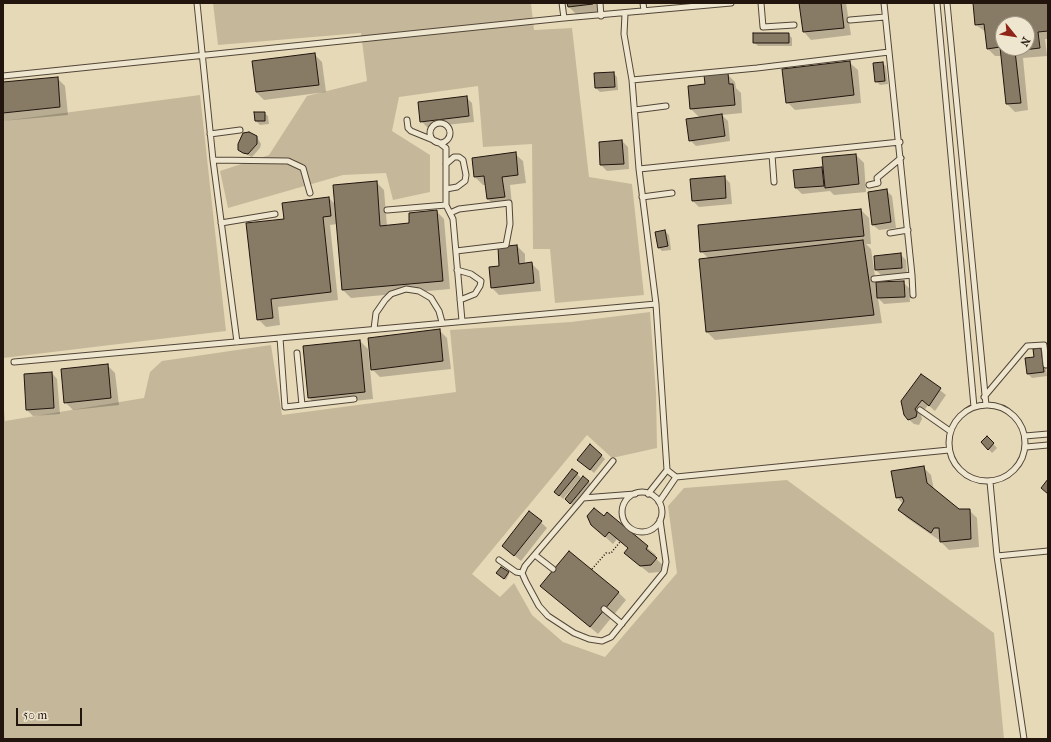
<!DOCTYPE html>
<style>
body{margin:0}
#map{position:relative;width:1051px;height:742px;overflow:hidden;background:#e6d9b7;font-family:"IM FELL French Canon",serif}
canvas{display:block}
.frame{position:absolute;inset:0;border:4px solid #21150e;pointer-events:none}
.north{position:absolute;left:995px;top:16px;width:40px;height:40px;box-sizing:border-box;background:#efe6d0;border:1px solid #9d9282;border-radius:50%;rotate:120deg;font-size:11px;font-weight:700;line-height:16px;text-align:center;color:#21150e}
.north::after{content:'';display:block;margin:auto;width:14px;height:18px;background:#8f2418;clip-path:polygon(50% 0,100% 100%,50% 72%,0 100%)}
.scale{position:absolute;left:16px;top:708px;width:66px;height:18px;box-sizing:border-box;border:2px solid #21150e;border-top:0;padding-left:5px;font-size:12px;line-height:14px;white-space:nowrap;color:#21150e;-webkit-text-stroke:3px #efe6d0;paint-order:stroke}
</style>
<div id="map">
<canvas width="1051" height="742"></canvas>
<div class="frame"></div>
<div class="north">N</div>
<div class="scale">50 m</div>
</div>
<script>
const context = document.querySelector('canvas').getContext('2d');
context.lineJoin = 'round';
function fill(path, color) { context.fillStyle = color; context.fill(path, 'evenodd'); }
const shape = rows => new Path2D(rows.map(r => 'M' + r).join(''));
function trace(path, color, width, dash) { context.strokeStyle = color; context.lineWidth = width; context.lineCap = dash ? 'butt' : 'round'; context.setLineDash(dash || []); context.stroke(path); }
fill(shape([
 [213,3,531,3,534,30,572,28,589,177,632,184,644,295,555,303,550,249,533,249,532,144,483,147,478,86,399,97,392,131,430,155,430,192,393,200,386,173,343,175,228,208,220,171,269,155,307,96,367,81,361,33,218,45],
 [200,95,226,331,3,358,3,121],
 [650,312,656,393,657,448,612,458,587,435,472,574,500,597,514,583,532,615,563,642,605,657,677,573,668,506,684,488,787,480,994,633,1004,739,3,739,3,400,5,421,144,398,150,372,162,361,271,345,282,415,456,392,450,330,571,322]
]), '#c5b89a');
fill(shape([
 [568,3,600,3,601,12,577,15,569,7],
 [800,3,846,3,851,35,811,40,804,32],
 [974,3,1048,3,1048,39,1045,39,1047,56,1023,58,1028,110,1015,112,1007,104,1002,56,995,56,987,48,986,32,976,25],
 [1003,24,1027,24,1027,48,1003,48],
 [788,34,792,38,792,46,758,46,754,42],
 [314,54,322,62,326,92,264,100,256,92],
 [850,63,858,70,861,103,795,110,787,102],
 [882,63,886,66,888,84,880,85,876,81],
 [613,73,617,77,618,90,600,92,596,88],
 [727,74,735,82,736,88,741,93,742,113,722,115,728,121,730,141,696,146,690,140,700,118,691,109,706,85],
 [57,78,65,86,68,115,3,121,3,83],
 [466,97,472,103,474,122,427,127,421,121],
 [264,113,268,116,269,124,260,125,256,121],
 [257,137,261,144,260,148,252,157,243,153,239,150],
 [622,141,628,147,629,169,607,171,601,165],
 [515,154,523,161,526,183,510,185,512,205,496,207,488,199,486,185,483,185,475,177,473,159],
 [856,155,864,163,866,192,834,195,830,191,802,194,796,188,794,171,822,168,824,171],
 [724,177,730,183,732,204,699,207,693,201],
 [376,182,384,190,387,226,410,224,436,211,444,219,450,289,351,298,343,290,337,224,330,225,338,300,278,307,280,325,266,327,258,319,285,220,329,198,336,205],
 [886,190,892,196,896,228,879,230,873,225],
 [861,210,869,218,871,244,866,244,871,249,876,283,903,282,909,288,910,302,884,304,878,298,882,323,715,340,707,332,709,259,701,251],
 [665,231,669,235,671,250,662,251,658,247],
 [517,246,525,254,525,264,531,263,539,271,541,291,499,295,491,287,500,267],
 [900,254,906,260,907,274,882,276,876,270],
 [439,330,447,338,451,369,380,377,372,369],
 [360,341,368,349,373,399,317,405,309,398],
 [1040,349,1044,353,1047,376,1032,378,1028,374,1026,359,1035,357],
 [107,365,115,373,119,405,73,410,65,402],
 [52,373,57,379,60,414,33,416,27,410],
 [921,375,946,395,935,411,928,405,921,415,922,419,919,425,914,424,907,418],
 [987,437,997,448,992,453,982,442],
 [601,455,605,459,594,473,582,463],
 [923,467,931,475,934,490,959,510,969,510,977,518,979,547,949,550,941,542,940,538,939,540,907,518,899,510,903,504,897,497],
 [573,470,581,478,563,499,559,495],
 [588,481,592,485,574,507,570,503],
 [530,512,547,528,521,561,509,551],
 [607,514,656,555,654,557,664,566,659,572,649,573,633,560,629,549,617,539,613,544,592,525],
 [508,573,509,574,506,580,499,575],
 [541,586,618,592,626,600,598,634]
]), '#0003');
const building = shape([
 [567,3,593,3,593,4,568,7,567,3],
 [799,3,841,3,844,28,803,32,799,3],
 [973,3,1048,3,1048,31,1038,32,1040,48,1015,51,1021,103,1006,104,1000,47,987,49,984,24,975,25,973,3],
 [1003,24,1027,24,1027,48,1003,48,1003,24],
 [753,33,789,33,789,43,753,43,753,33],
 [315,53,319,85,256,92,252,61,315,53],
 [850,61,854,95,786,103,782,69,850,61],
 [883,62,885,81,875,82,873,63,883,62],
 [614,72,615,87,595,88,594,73,614,72],
 [728,73,729,84,733,84,735,105,690,109,688,86,705,84,704,75,728,73],
 [58,77,60,107,3,113,3,82,58,77],
 [467,96,469,116,420,122,418,102,467,96],
 [254,112,265,112,265,121,255,121,254,112],
 [722,114,725,136,689,141,686,119,722,114],
 [249,132,257,136,257,144,248,154,243,153,238,150,238,144,243,133,249,132],
 [622,140,624,164,600,165,599,142,622,140],
 [516,152,518,175,502,177,505,197,487,199,484,176,474,177,472,158,516,152],
 [856,154,859,184,825,188,822,157,856,154],
 [822,167,824,186,795,188,793,170,822,167],
 [725,176,726,198,692,201,690,179,725,176],
 [377,181,380,226,409,223,409,213,437,210,443,281,342,290,333,185,377,181],
 [887,189,891,222,872,225,868,192,887,189],
 [329,197,331,216,323,217,331,292,271,299,273,318,257,320,246,223,284,219,282,203,329,197],
 [861,209,864,236,700,252,698,225,861,209],
 [665,230,668,246,658,248,655,232,665,230],
 [863,240,874,315,706,332,699,259,863,240],
 [517,245,519,264,532,262,534,283,491,288,489,267,499,266,498,247,517,245],
 [901,253,902,268,875,270,874,256,901,253],
 [904,281,905,297,877,298,876,282,904,281],
 [440,329,443,361,371,370,368,338,440,329],
 [360,340,365,392,308,398,303,346,360,340],
 [1041,348,1044,372,1027,374,1025,358,1034,357,1033,349,1041,348],
 [108,364,111,398,64,403,61,369,108,364],
 [52,372,54,408,26,410,24,374,52,372],
 [921,374,941,388,929,406,922,400,915,409,917,413,916,417,908,420,904,415,901,401,921,374],
 [987,436,994,443,988,450,981,442,987,436],
 [590,444,602,455,590,470,577,460,590,444],
 [924,466,927,483,959,509,970,509,971,539,940,542,939,528,934,528,931,533,898,510,904,501,902,497,896,498,891,471,924,466],
 [572,469,578,473,559,496,554,492,572,469],
 [583,476,589,481,570,504,565,499,583,476],
 [1048,479,1048,494,1041,488,1048,479],
 [594,508,604,516,607,512,648,546,646,549,657,558,651,565,640,566,624,553,628,548,609,532,605,537,591,525,587,516,594,508],
 [529,511,542,521,514,556,502,546,529,511],
 [569,551,619,592,590,627,540,586,569,551],
 [501,567,509,572,504,579,496,573,501,567]
]);
fill(building, '#877b66');
trace(building, '#21150e', 1);
const lane = shape([
 [197,3,213,160,237,342],
 [562,3,564,18],
 [600,3,601,16],
 [643,3,644,11],
 [761,3,763,27,794,25],
 [937,3,974,407],
 [947,3,986,405],
 [625,14,624,34,632,80,639,169,656,304,667,470,676,477,949,450],
 [850,20,885,17],
 [3,76,564,18,731,3],
 [632,80,757,68,889,52],
 [635,110,666,106],
 [407,120,408,128,411,131,438,142,446,148,446,205,453,219,462,321],
 '430 133a10 10 0 1 1 20 0a10 10 0 1 1-20 0Z',
 [210,134,240,130],
 [772,155,774,182],
 [213,160,288,161,303,168,310,193],
 [446,164,454,157,459,157,463,160,466,175,465,181,457,187,446,189],
 [639,169,900,142],
 [869,185,878,183,877,178,901,158],
 [642,197,672,193],
 [387,210,446,205],
 [450,213,459,209,509,203,510,224,506,245,456,251],
 [221,223,275,214],
 [890,233,908,230],
 [457,270,471,274,481,281,480,286,475,294,460,300],
 [912,275,913,295],
 [874,279,912,275,884,3],
 [374,329,376,313,385,300,391,294,406,289,419,291,431,298,439,311,442,322],
 [280,338,285,407,354,399],
 [297,353,302,405],
 [14,362,656,304],
 [984,397,1027,346,1044,345,1046,365],
 '949 443a38 38 0 1 1 76 0a38 38 0 1 1-76 0Z',
 [920,410,950,431],
 [1025,436,1048,434],
 [1026,447,1048,445],
 [990,482,997,556,1024,739],
 '622 512a20 20 0 1 1 40 0a20 20 0 1 1-40 0Z',
 [635,494,583,498,525,566,522,573,526,582,539,606,548,616,574,633,589,639,602,641,611,637,664,572,666,562,660,520],
 [648,494,667,470],
 [583,498,613,461],
 [659,502,676,477],
 [535,555,553,569],
 [997,556,1048,551],
 [499,560,516,572,522,573],
 [604,609,622,624]
]);
trace(lane, '#524638', 7);
trace(shape([
 [592,569,606,553,611,553,620,542]
]), '#21150e', 1.5, [1, 2]);
trace(lane, '#efe6d0', 5);
</script>
